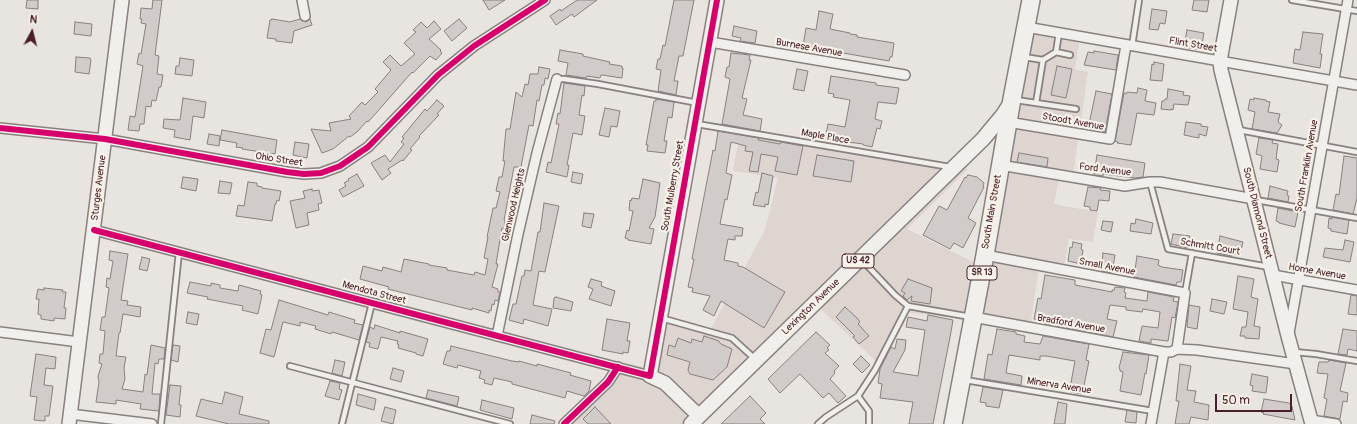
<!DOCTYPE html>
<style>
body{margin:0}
#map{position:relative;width:1357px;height:424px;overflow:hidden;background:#e8e5e0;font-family:Pangolin,sans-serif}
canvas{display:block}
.north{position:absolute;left:12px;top:12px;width:40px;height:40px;-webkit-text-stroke:3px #f7f3e8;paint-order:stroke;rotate:7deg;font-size:11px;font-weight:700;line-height:16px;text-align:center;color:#4a1f2b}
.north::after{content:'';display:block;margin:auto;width:14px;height:18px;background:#4a1f2b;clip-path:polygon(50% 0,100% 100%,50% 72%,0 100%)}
.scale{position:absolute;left:1215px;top:394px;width:77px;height:18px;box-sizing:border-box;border:2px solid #4a1f2b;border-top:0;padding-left:5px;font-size:12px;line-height:14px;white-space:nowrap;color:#4a1f2b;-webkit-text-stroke:3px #f7f3e8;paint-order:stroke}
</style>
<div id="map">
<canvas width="1357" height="424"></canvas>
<div class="north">N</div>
<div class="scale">50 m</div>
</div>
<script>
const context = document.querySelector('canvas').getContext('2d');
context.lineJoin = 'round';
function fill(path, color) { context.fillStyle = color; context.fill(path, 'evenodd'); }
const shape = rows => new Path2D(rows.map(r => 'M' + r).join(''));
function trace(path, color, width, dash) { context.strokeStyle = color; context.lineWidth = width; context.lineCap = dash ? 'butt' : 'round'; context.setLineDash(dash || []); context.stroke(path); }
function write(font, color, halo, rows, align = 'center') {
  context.font = font + ' Pangolin,sans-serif'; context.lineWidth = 4; context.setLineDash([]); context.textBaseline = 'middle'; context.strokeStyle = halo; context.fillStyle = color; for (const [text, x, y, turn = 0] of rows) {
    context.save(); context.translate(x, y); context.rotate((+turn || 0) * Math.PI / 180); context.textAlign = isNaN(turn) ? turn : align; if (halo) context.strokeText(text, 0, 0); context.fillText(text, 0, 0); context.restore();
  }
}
fill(shape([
 [1021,32,1079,43,1075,69,1088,72,1072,181,1059,179,1054,204,1098,212,1093,242,1069,239,1063,271,1039,267,1030,329,972,320,904,312,877,362,814,303,694,424,570,424,631,364,655,370,662,322,708,334,765,230,778,178,733,171,740,133,968,169,907,229,977,264,998,114,1006,99]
]), '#ded5d0');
const building = shape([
 [27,0,38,0,38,9,26,8,27,0],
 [153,0,162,0,155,55,159,56,157,74,163,75,161,87,159,87,156,101,152,100,151,107,146,106,144,124,140,124,139,131,128,130,130,116,135,117,143,66,137,64,139,53,141,54,146,24,141,23,142,19,140,19,141,8,152,9,153,0],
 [483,0,505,0,489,10,483,0],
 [577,0,597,0,574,17,572,14,556,25,550,16,560,9,561,11,577,0],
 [674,0,694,0,683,56,679,56,674,81,678,81,676,95,658,91,661,70,656,69,658,59,660,59,663,45,665,46,674,0],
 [1194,0,1209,0,1207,12,1192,10,1194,0],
 [1152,9,1167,11,1165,24,1160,23,1158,30,1149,29,1152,9],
 [819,11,833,14,830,29,850,33,850,34,857,35,857,37,894,43,892,57,890,57,889,61,803,46,806,28,816,30,819,11],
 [272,19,290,22,300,19,303,21,306,22,310,19,312,25,294,31,292,43,276,41,276,39,267,38,270,20,271,20,272,19],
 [459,19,467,28,452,41,444,31,459,19],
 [434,21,441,29,429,39,441,50,440,51,442,53,436,60,430,56,413,73,412,72,377,112,368,122,367,121,357,132,350,137,349,136,333,149,322,153,311,129,331,131,329,123,351,119,349,116,362,102,365,105,378,92,375,89,391,70,383,62,390,55,401,66,415,54,404,43,416,32,413,30,421,22,427,28,434,21],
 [75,22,92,24,91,36,74,34,75,22],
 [734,26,757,31,755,43,740,41,741,38,732,36,734,26],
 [1187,30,1204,33,1201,50,1184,47,1187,30],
 [1303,32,1323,34,1320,54,1322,54,1320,68,1293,63,1295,49,1300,50,1303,32],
 [560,50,583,54,583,56,610,62,609,64,622,66,622,68,623,68,622,78,602,75,601,75,600,78,587,76,586,78,566,75,568,63,558,61,560,50],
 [1094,51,1118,55,1116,70,1084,65,1088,52,1094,53,1094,51],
 [731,53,750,55,749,60,751,60,742,98,747,99,743,115,762,119,760,131,722,124,730,79,725,77,727,67,729,67,731,53],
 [76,57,90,58,91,60,89,74,75,72,76,57],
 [180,58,194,60,192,76,175,74,176,66,179,66,180,58],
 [1154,62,1164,64,1162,81,1150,80,1152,64,1154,65,1154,62],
 [1057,66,1072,69,1066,98,1051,95,1057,66],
 [539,67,550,69,548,79,545,78,544,85,542,85,539,101,537,100,533,126,529,125,521,167,514,167,504,220,505,220,504,229,502,228,496,264,498,264,492,287,498,289,498,292,500,292,498,301,495,300,494,305,492,304,491,311,489,310,489,313,472,308,472,310,388,289,389,287,360,279,363,266,382,271,383,267,401,272,404,259,429,264,429,265,447,268,447,270,474,275,475,272,485,275,488,259,484,258,488,237,487,237,493,208,496,208,500,192,496,191,499,177,502,177,505,161,503,161,506,129,510,129,516,92,522,97,525,84,528,85,530,74,538,74,539,67],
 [797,69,808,71,804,91,793,89,797,69],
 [831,76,876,83,876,85,899,88,896,104,878,102,875,119,882,121,880,129,877,128,872,147,863,145,863,144,825,139,828,124,845,127,850,100,833,97,834,94,828,93,831,76],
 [564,83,585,86,584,96,582,95,579,115,585,116,582,135,573,133,567,165,569,165,567,177,546,172,548,162,551,163,559,124,556,124,558,113,560,114,564,83],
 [1138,88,1147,90,1145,101,1156,103,1154,115,1137,113,1131,145,1117,143,1118,142,1115,141,1124,93,1126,94,1127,92,1137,93,1138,88],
 [1168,89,1184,92,1183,95,1190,96,1188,105,1174,104,1173,110,1171,109,1171,110,1161,109,1162,101,1164,101,1165,99,1167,99,1168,89],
 [1096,91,1112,94,1105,132,1088,129,1096,91],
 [183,98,206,102,204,118,193,116,190,140,174,137,175,130,163,128,164,119,180,120,183,98],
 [1254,98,1266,100,1266,101,1270,102,1268,112,1280,114,1278,122,1282,125,1277,133,1252,129,1255,112,1248,110,1250,99,1254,100,1254,98],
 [656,99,674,102,672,118,668,117,664,141,667,141,665,153,647,151,648,145,646,145,654,101,656,101,656,99],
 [437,100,444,106,437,114,439,115,419,136,420,137,410,149,412,150,403,161,402,160,388,169,391,173,382,180,371,163,385,155,390,162,404,144,401,142,404,138,402,137,425,109,427,111,437,100],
 [605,108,620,111,617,127,611,126,609,137,599,135,605,108],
 [1186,122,1201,124,1201,126,1208,127,1206,136,1199,134,1199,138,1184,135,1186,122],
 [222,130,277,140,275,154,242,149,243,148,236,147,237,143,220,140,222,130],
 [718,131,759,138,758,140,780,144,781,142,803,146,797,175,775,171,778,157,761,154,758,172,749,171,753,152,745,151,746,146,731,142,726,173,732,175,727,200,725,199,720,224,743,228,742,236,735,236,735,240,728,239,724,260,738,263,738,266,743,267,785,292,764,328,721,301,714,316,703,310,710,296,692,292,693,288,688,287,694,259,692,259,696,238,713,150,715,151,718,131],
 [209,134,220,136,219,146,207,144,209,134],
 [1259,138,1273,140,1272,143,1278,144,1276,159,1279,160,1277,172,1260,169,1262,156,1256,154,1259,138],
 [295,142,309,144,307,158,293,155,295,142],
 [1019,153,1048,158,1047,167,1017,162,1019,153],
 [817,155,854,161,851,182,813,176,817,155],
 [1097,155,1145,163,1143,177,1135,178,1103,174,1103,176,1094,175,1097,155],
 [1344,156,1357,158,1357,198,1353,214,1333,210,1336,194,1339,195,1344,156],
 [573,172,583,174,581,184,571,182,573,172],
 [762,173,773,176,768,205,765,204,765,207,753,205,756,192,758,193,762,173],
 [357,174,364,186,343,197,339,190,346,186,344,183,349,180,348,179,357,174],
 [968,175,977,177,984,183,983,187,984,187,968,218,976,223,963,248,954,243,950,249,923,235,939,206,947,210,965,177,966,178,968,175],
 [183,177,198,179,196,191,181,188,183,177],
 [643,179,660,183,655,217,649,228,654,229,651,244,628,240,628,239,625,238,627,230,629,231,633,211,629,210,630,200,631,201,632,198,639,199,643,179],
 [220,181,232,183,230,194,218,193,220,181],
 [248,182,257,183,257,186,262,187,262,188,281,191,279,201,277,200,276,204,275,204,272,221,236,216,238,205,244,206,248,182],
 [1270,186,1288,191,1287,195,1289,196,1288,202,1268,198,1270,186],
 [1088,187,1101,188,1100,190,1110,191,1109,201,1099,200,1097,211,1090,210,1090,207,1084,206,1088,187],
 [312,189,312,191,319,190,322,203,318,204,319,210,307,213,309,225,296,228,290,201,305,198,303,191,312,189],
 [544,203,559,206,545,272,539,271,533,305,552,309,548,326,524,319,523,324,509,320,513,304,516,304,522,276,524,276,525,270,531,271,538,232,540,232,544,203],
 [1278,208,1298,212,1295,227,1279,223,1279,222,1276,221,1278,208],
 [584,213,594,214,591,228,582,226,584,213],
 [1332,217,1349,220,1347,234,1331,231,1331,229,1328,228,1329,218,1332,219,1332,217],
 [1136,219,1153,223,1151,234,1130,231,1131,223,1135,224,1136,219],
 [1103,221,1113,222,1111,232,1101,230,1103,221],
 [1173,234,1190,236,1188,248,1171,244,1173,234],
 [1220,236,1243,242,1240,255,1233,254,1232,256,1217,253,1220,236],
 [1345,240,1354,242,1350,262,1323,257,1325,248,1343,250,1345,240],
 [1073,242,1082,244,1081,249,1083,250,1081,264,1068,261,1070,247,1072,248,1073,242],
 [110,251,128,254,121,300,128,301,127,305,141,307,140,317,123,314,120,333,119,333,116,356,126,357,124,368,125,379,122,389,143,392,145,374,147,375,151,345,165,348,164,359,159,359,158,364,155,363,152,394,160,394,159,411,140,409,141,404,116,400,116,404,96,402,99,382,98,376,102,364,99,363,100,354,103,354,105,331,100,330,102,317,105,317,109,288,106,287,107,278,110,279,113,261,109,260,110,251],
 [1103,253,1115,255,1112,273,1101,271,1103,253],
 [1137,256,1159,260,1158,265,1162,267,1183,270,1181,282,1177,282,1176,285,1134,277,1137,256],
 [142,257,150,259,147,271,139,269,142,257],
 [1045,275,1075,280,1075,285,1112,292,1112,290,1114,290,1115,287,1125,288,1124,292,1126,293,1125,298,1147,301,1148,292,1174,297,1173,301,1178,302,1175,318,1172,317,1168,341,1151,339,1151,343,1139,341,1142,326,1158,328,1160,312,1143,309,1142,312,1126,310,1126,307,1110,305,1107,319,1117,321,1113,337,1045,324,1045,321,1034,319,1038,298,1041,299,1045,275],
 [1238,276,1254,279,1251,297,1258,299,1254,326,1260,327,1259,339,1245,338,1245,336,1240,336,1242,327,1246,327,1248,312,1233,309,1238,276],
 [591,279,602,282,601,286,615,291,611,306,589,299,593,289,588,287,591,279],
 [908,279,932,288,930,304,911,301,912,296,907,300,903,296,905,293,901,291,908,279],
 [190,282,211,286,211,283,220,285,220,288,238,291,239,285,261,291,260,294,262,295,258,314,242,310,243,306,207,299,208,297,187,293,190,282],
 [44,288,63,290,62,292,66,292,64,308,66,308,65,319,54,318,54,321,41,319,41,315,38,314,39,299,36,299,38,289,44,290,44,288],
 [1351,295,1357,296,1357,315,1348,314,1351,295],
 [556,297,573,302,571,311,553,308,554,298,556,297],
 [1212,299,1227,302,1224,314,1210,311,1212,299],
 [279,300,328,315,329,312,355,320,354,323,363,325,359,340,332,332,331,334,315,329,316,326,300,322,300,326,283,322,274,357,260,353,266,329,271,330,279,300],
 [1189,305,1200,307,1197,329,1187,327,1189,305],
 [845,307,857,318,860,322,858,324,869,336,859,344,853,337,855,336,836,317,845,307],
 [188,312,199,314,197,325,186,323,188,312],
 [928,315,953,320,951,332,933,424,909,424,913,402,880,398,882,384,878,383,880,369,891,347,895,349,897,339,906,340,905,350,893,372,918,376,925,330,906,327,908,317,927,321,928,315],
 [607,319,630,323,627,341,630,341,628,353,623,352,623,354,602,350,607,319],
 [375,325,400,333,400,331,428,339,423,356,416,354,416,353,398,348,399,345,397,344,398,341,381,337,378,349,369,347,370,343,366,342,370,327,374,329,375,325],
 [997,329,1016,332,1016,334,1025,336,1024,342,1040,344,1043,336,1089,344,1086,360,1089,361,1083,390,1082,390,1081,394,1071,392,1072,388,1070,388,1075,361,1046,356,1040,356,1040,360,1009,355,1006,373,1022,376,1021,385,984,379,988,354,992,355,997,329],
 [1343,329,1357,331,1357,351,1348,349,1347,355,1338,354,1343,329],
 [816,332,830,345,827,348,829,350,825,353,839,366,834,371,835,373,830,379,846,396,838,403,829,393,823,398,800,374,780,393,768,379,816,332],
 [704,336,719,341,719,342,721,344,732,349,727,367,713,380,690,374,688,370,690,362,667,355,669,345,675,347,678,338,691,343,692,339,702,342,704,336],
 [173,345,180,346,178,362,171,360,173,345],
 [451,346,512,361,519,362,519,361,537,366,537,364,571,373,570,375,591,381,589,391,584,396,567,391,565,398,512,384,512,382,494,378,492,385,484,383,485,380,479,378,481,371,458,365,457,368,443,364,447,351,450,351,451,346],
 [1123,352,1149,355,1146,374,1145,373,1141,395,1120,391,1123,372,1120,371,1120,369,1119,368,1123,352],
 [36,354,56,357,55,369,46,368,44,385,53,386,49,416,45,416,45,421,34,420,37,397,30,396,36,354],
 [861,356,870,365,862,373,853,364,861,356],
 [335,360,345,362,342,376,332,373,335,360],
 [1329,360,1346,363,1340,391,1348,393,1347,402,1343,401,1340,419,1324,416,1327,399,1324,398,1328,374,1317,373,1319,362,1328,362,1329,360],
 [1180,364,1191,366,1187,390,1196,391,1194,402,1209,405,1208,420,1191,417,1189,424,1175,424,1179,401,1176,401,1180,364],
 [393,368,404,371,401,382,390,379,393,368],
 [1252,374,1268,377,1266,393,1252,391,1253,386,1250,385,1252,374],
 [330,381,340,383,339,389,342,390,339,400,325,396,330,381],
 [170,385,181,386,179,405,181,405,180,417,166,415,170,385],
 [983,387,1003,390,999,408,986,406,986,403,980,402,983,387],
 [428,390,459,397,457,406,426,398,428,390],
 [225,392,243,397,239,414,269,421,269,424,229,424,196,416,201,399,222,404,225,392],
 [358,394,376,399,374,410,356,405,358,394],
 [750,396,766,413,760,419,765,424,721,424,750,396],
 [1264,399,1289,403,1292,406,1295,420,1263,414,1264,413,1261,412,1264,399],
 [482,400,514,408,512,419,480,410,482,400],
 [1058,402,1067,404,1065,424,1054,424,1058,402],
 [385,407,396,410,393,424,381,421,385,407],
 [595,407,611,424,588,424,583,419,595,407],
 [1127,410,1137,412,1136,423,1125,422,1127,410],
 [532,415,555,421,554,424,530,424,532,415]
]);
fill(building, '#d1ccc9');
trace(building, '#898080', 1);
const lane = shape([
 [1292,0,1357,11],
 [1132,46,1139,0],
 [1056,52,1059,33],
 [1024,57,1043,60,1056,52,1070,55],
 [557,79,564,79,598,84,698,103],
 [1016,100,1076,109],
 [1036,103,1043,60],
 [697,124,950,167],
 [1239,130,1357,152],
 [1150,182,1168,249,1269,267],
 [1256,200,1357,218],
 [862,260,895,295,908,306,971,317],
 [1185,293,1192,253],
 [661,318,732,338,755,359],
 [1294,352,1316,354,1357,361],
 [290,366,510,424],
 [965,380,1153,411],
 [858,396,869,411,869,424],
 [161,424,179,252],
 [342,424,372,303],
 [818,424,826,417,858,396,875,370,908,306]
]);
const street = shape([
 [302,0,305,16],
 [1026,27,1357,85],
 [710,42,905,75],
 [1008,122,1110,139,1126,45],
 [0,128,105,139,287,172,304,174,321,173,340,166,368,147,438,75,474,46,545,0],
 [1000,165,1125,186,1150,182,1160,182,1254,199],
 [94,230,650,376],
 [1273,275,1357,290],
 [973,317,1164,352,1171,352,1177,349,1185,293,985,255],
 [0,332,79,342],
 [1289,333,1348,0],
 [497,336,518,234,537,153,557,79],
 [1177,349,1197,350,1296,364],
 [70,414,152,424],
 [1311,420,1336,424],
 [564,424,608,382,618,367],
 [1151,424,1164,352]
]);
const secondary = shape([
 [1231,0,1220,61,1221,70,1288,336,1312,424],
 [699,416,665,383,650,376,717,0],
 [69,424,122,0]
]);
const primary = shape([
 [691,424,983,139,1003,115,1010,104]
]);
const highway = shape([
 [953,424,985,255,1012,99,1031,0]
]);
trace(lane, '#898080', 8);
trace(street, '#898080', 12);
trace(secondary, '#898080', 16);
trace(primary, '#898080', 17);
trace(highway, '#898080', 20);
trace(lane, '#f0efeb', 4.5);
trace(street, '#f0efeb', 9);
trace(secondary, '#f0efeb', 13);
trace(primary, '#f0efeb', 14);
trace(highway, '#f0efeb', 17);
trace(shape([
 [0,128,105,139,287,172,304,174,321,173,340,166,368,147,438,75,474,46,545,0],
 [94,230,650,376,717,0],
 [564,424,608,382,618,367]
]), '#d6006c', 6);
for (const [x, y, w] of [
 [858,261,32],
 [982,273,30]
]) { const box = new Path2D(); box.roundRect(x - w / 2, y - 7, w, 14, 3); context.fillStyle = '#f7f3e8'; context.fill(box); trace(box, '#4a1f2b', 1); }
write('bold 9px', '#4a1f2b', null, [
 ["US 42",858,261],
 ["SR 13",982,273]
]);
write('10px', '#4a1f2b', '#f7f3e8', [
 ["Flint Street",1193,45,10],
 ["Burnese Avenue",809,48,10],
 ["Stoodt Avenue",1073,122,10],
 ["Maple Place",825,137,10],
 ["Ohio Street",279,160,9],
 ["South Franklin Avenue",1307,166,-80],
 ["Ford Avenue",1105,170,7],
 ["South Mulberry Street",673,186,-80],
 ["Sturges Avenue",99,188,-83],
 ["Glenwood Heights",514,205,-77],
 ["South Main Street",992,212,-80],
 ["South Diamond Street",1257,213,76],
 ["Schmitt Court",1210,247,10],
 ["Small Avenue",1107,267,11],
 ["Home Avenue",1317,272,10],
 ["Mendota Street",374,293,15],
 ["Lexington Avenue",811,307,-44],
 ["Bradford Avenue",1071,324,10],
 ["Minerva Avenue",1059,386,9]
]);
</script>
